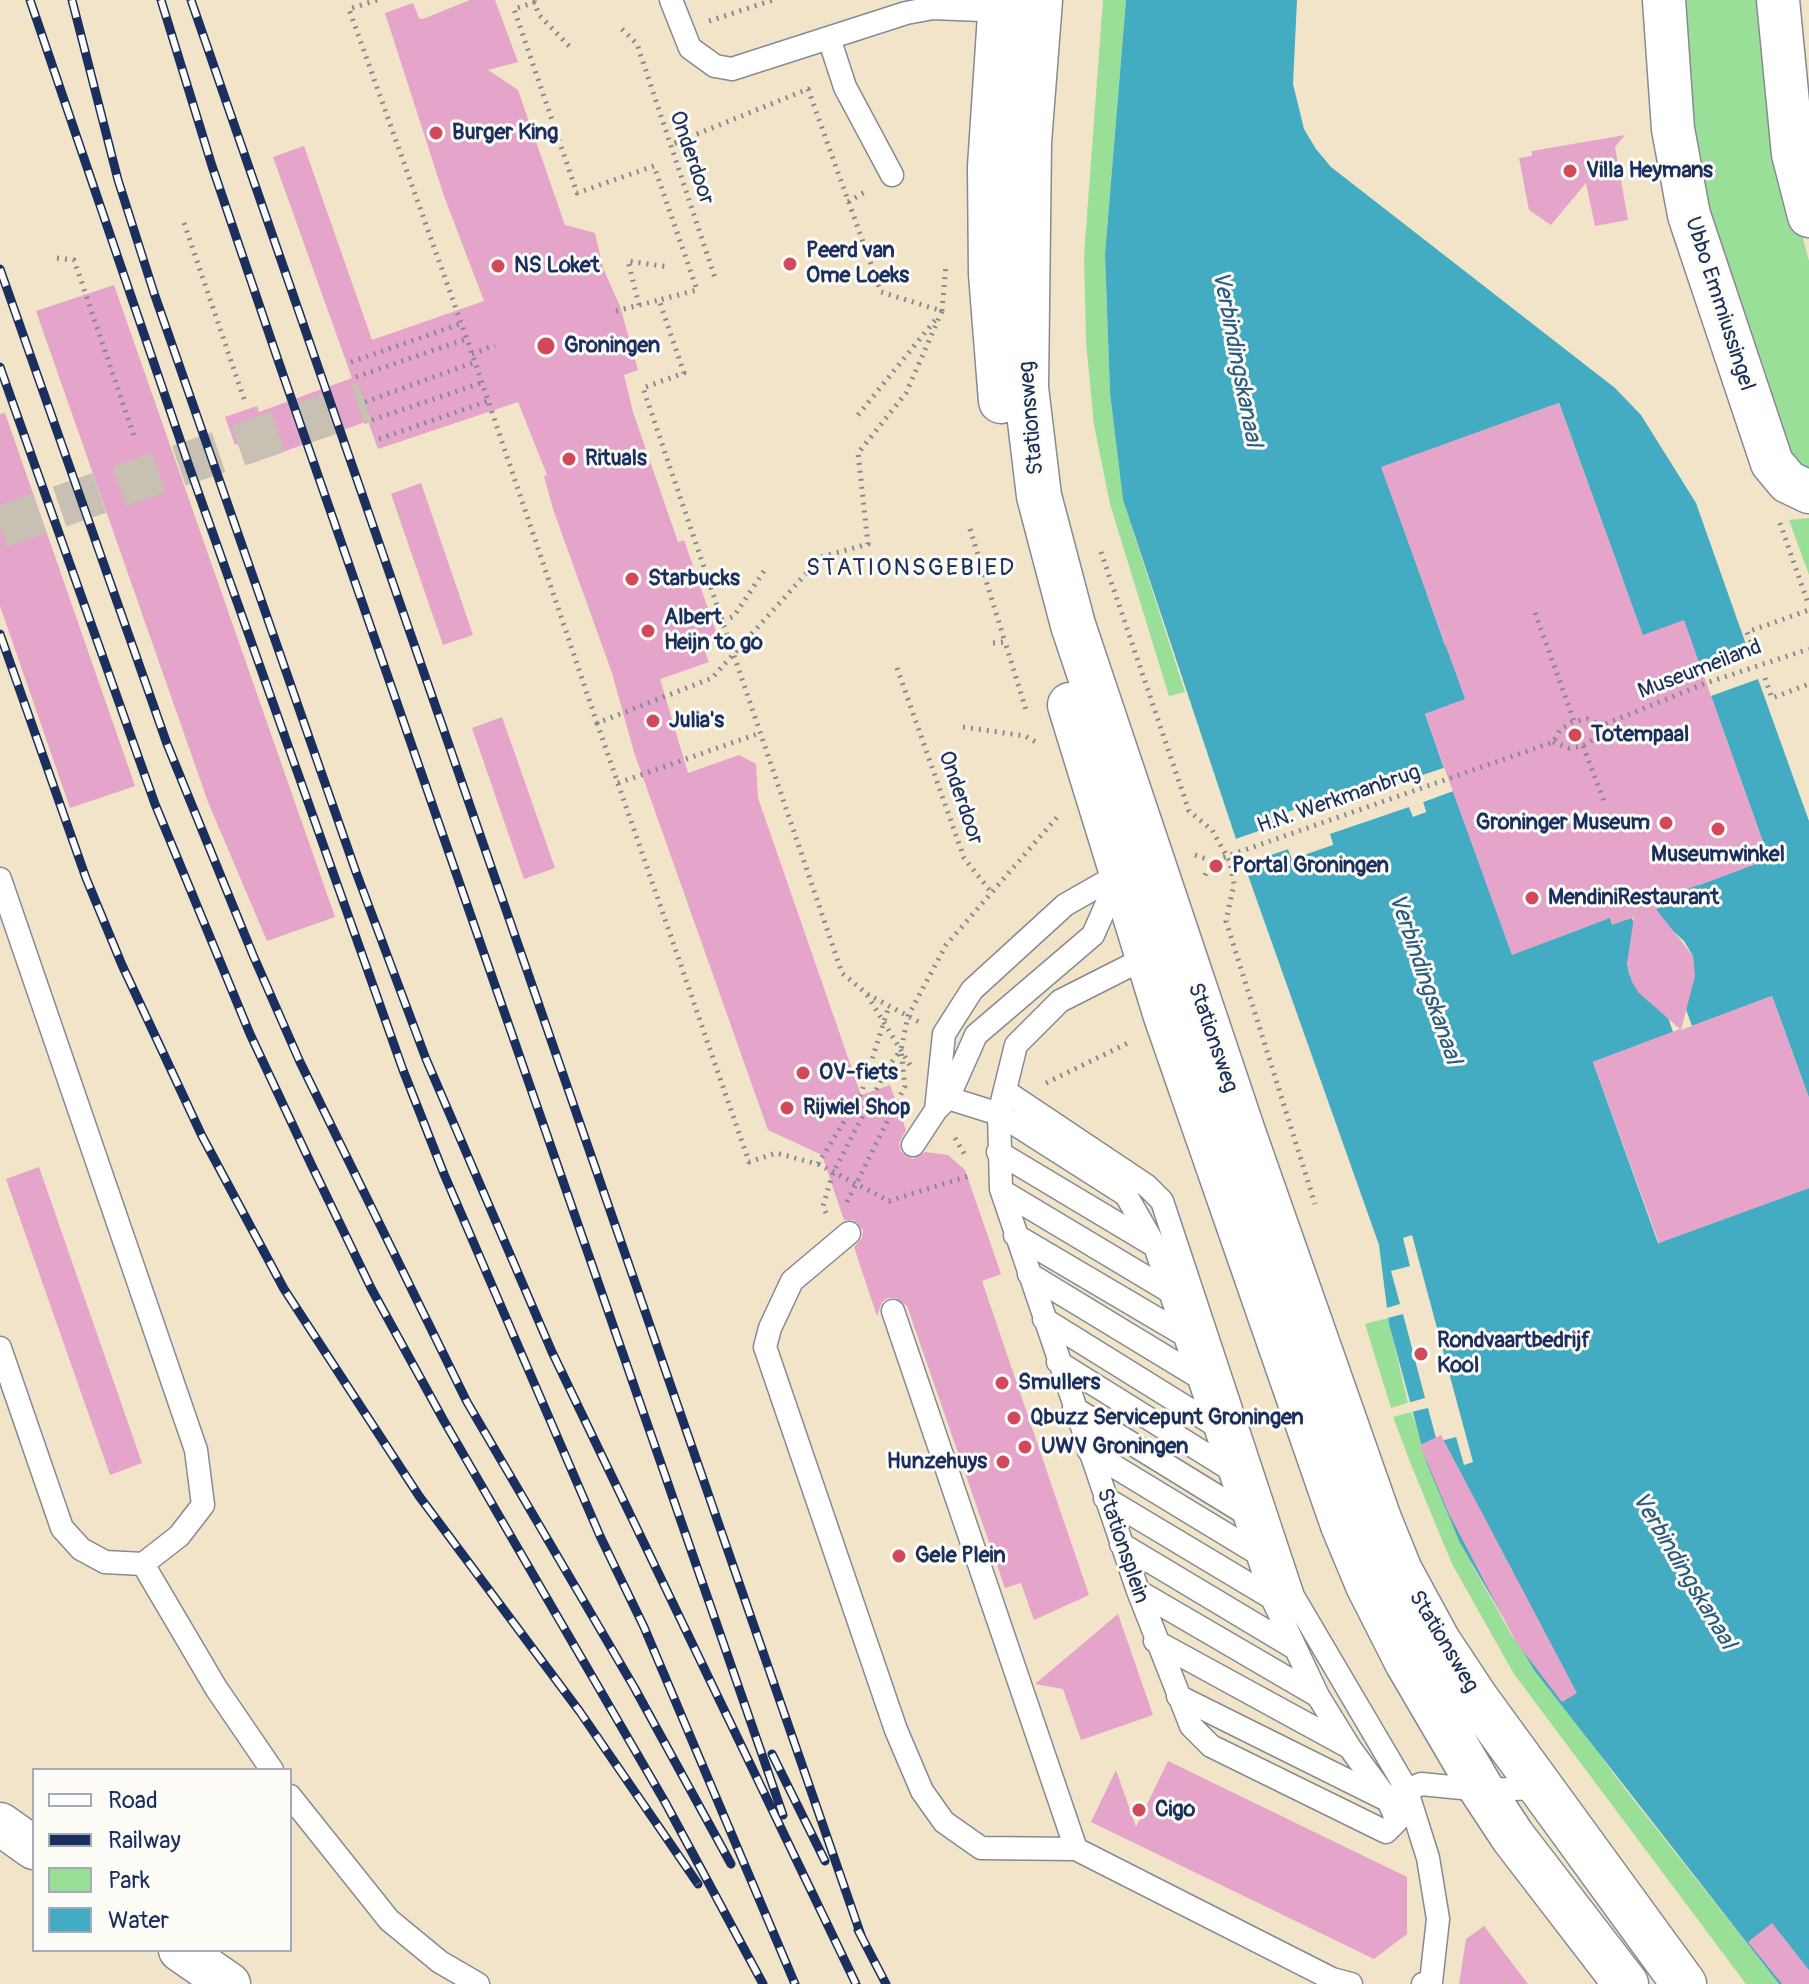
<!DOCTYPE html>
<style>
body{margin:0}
#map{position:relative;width:1809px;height:1984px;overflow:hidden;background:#f2e4c8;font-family:Pangolin,sans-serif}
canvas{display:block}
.legend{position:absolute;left:32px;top:1768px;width:260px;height:184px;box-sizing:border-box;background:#fdfcf7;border:2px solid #a3aaba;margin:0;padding:10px 14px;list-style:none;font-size:24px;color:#1b2f5e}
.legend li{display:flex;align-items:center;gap:16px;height:40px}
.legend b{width:40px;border:2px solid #a3aaba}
</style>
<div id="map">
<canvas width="1809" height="1984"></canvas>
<ul class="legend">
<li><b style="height:10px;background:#fff"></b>Road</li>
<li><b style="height:10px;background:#1b2f5e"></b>Railway</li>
<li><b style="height:22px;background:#9adf97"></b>Park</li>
<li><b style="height:22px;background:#43acc2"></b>Water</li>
</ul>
</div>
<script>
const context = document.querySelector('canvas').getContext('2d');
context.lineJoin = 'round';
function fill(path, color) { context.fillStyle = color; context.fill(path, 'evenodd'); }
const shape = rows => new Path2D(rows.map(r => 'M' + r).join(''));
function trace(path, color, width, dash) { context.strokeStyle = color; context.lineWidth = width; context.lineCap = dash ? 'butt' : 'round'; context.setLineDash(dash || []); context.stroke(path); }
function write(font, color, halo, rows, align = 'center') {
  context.font = font + ' Pangolin,sans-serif'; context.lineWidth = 6; context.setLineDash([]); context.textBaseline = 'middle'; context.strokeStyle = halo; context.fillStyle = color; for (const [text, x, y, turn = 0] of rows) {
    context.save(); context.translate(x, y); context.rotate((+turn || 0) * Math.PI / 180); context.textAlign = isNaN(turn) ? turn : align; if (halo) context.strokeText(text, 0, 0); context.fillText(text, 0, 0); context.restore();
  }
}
fill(shape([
 [1103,0,1126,0,1105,254,1110,393,1123,500,1185,692,1169,696,1110,504,1094,425,1086,342,1084,256],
 [1674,0,1766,0,1781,156,1809,261,1809,475,1792,468,1700,212],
 [1809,518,1809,575,1789,520],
 [1388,1318,1408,1403,1391,1408,1365,1324],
 [1411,1412,1460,1543,1512,1636,1625,1789,1779,1984,1746,1984,1514,1674,1452,1564,1412,1467,1393,1417]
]), '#9adf97');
fill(shape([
 [1126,0,1297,0,1293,84,1304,129,1316,149,1331,167,1615,388,1641,415,1696,503,1749,653,1702,671,1612,647,1623,580,1559,403,1382,467,1445,645,1497,688,1425,714,1444,768,1414,778,1411,769,1399,774,1414,816,1426,812,1423,802,1453,791,1512,954,1581,929,1603,899,1612,924,1632,918,1638,934,1627,963,1629,973,1639,993,1664,1006,1673,1032,1593,1062,1658,1243,1809,1188,1809,1984,1779,1984,1534,1670,1460,1543,1426,1461,1389,1324,1379,1245,1244,864,1288,849,1292,859,1333,844,1319,801,1277,816,1280,824,1236,839,1123,500,1110,393,1105,254],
 [1758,679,1809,821,1809,1098,1772,996,1692,1026,1683,1001,1694,976,1693,956,1684,941,1651,911,1671,903,1663,877,1699,885,1769,859,1711,696]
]), '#43acc2');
fill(shape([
 [1444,768,1445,772,1415,782,1409,774,1404,776,1416,812,1421,810,1421,799,1451,788,1453,791,1423,802,1426,812,1413,817,1409,807,1330,834,1333,845,1292,859,1288,849,1244,864,1243,860,1287,845,1294,854,1328,842,1316,806,1282,818,1281,827,1237,843,1236,839,1279,824,1277,816,1319,801,1322,810,1401,783,1398,774,1411,769,1414,778],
 [1412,1235,1473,1462,1464,1465,1456,1437,1437,1442,1428,1408,1407,1413,1404,1404,1425,1398,1403,1314,1384,1319,1383,1309,1400,1304,1391,1271,1410,1266,1403,1238]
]), '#f2e4c8');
fill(shape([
 [470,0,495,0,518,62,488,70,518,90,565,225,595,233,603,268,620,306,638,370,624,375,633,412,678,542,684,540,718,637,701,642,709,662,660,679,688,773,739,755,756,764,758,798,861,1095,890,1085,906,1130,899,1143,901,1152,913,1159,925,1152,948,1155,965,1170,1001,1274,982,1281,1089,1595,1034,1620,1021,1583,1005,1588,907,1306,896,1298,888,1298,882,1302,877,1316,854,1247,862,1238,863,1230,854,1220,844,1220,822,1155,768,1130,634,752,612,673,553,509,544,476,547,475,518,402,378,449,368,421,250,464,243,442,235,445,225,417,257,406,259,412,352,378,273,157,304,146,372,340,484,301,444,196,385,13,413,3,419,18,423,19],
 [1625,135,1615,147,1628,220,1595,226,1586,183,1551,225,1529,210,1519,158,1532,156,1532,151],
 [114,285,335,917,267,941,208,802,36,311],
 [1559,403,1643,635,1684,620,1769,859,1669,896,1671,903,1656,909,1693,956,1695,976,1681,1030,1772,996,1809,1098,1809,1188,1659,1243,1593,1062,1680,1029,1639,993,1632,982,1627,963,1634,917,1612,925,1610,918,1512,955,1425,714,1465,699,1381,467],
 [5,413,135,786,70,808,0,606,0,414],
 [421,483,473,635,443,645,391,494],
 [502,717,555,868,524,879,472,728],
 [39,1167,142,1463,110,1475,6,1179],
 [1441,1435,1577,1693,1562,1702,1516,1642,1449,1514,1420,1445],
 [1118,1614,1153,1715,1081,1740,1063,1689,1035,1684],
 [1168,1761,1407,1877,1407,1934,1374,1959,1091,1822,1116,1770,1136,1827],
 [1772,1923,1809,1970,1809,1984,1782,1984,1748,1942],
 [1484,1926,1528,1984,1459,1984,1466,1939]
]), '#e5a4ca');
trace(shape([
 [0,527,365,402]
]), '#c7c0b3', 42, [42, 21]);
const lane = shape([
 [671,0,690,48,715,66,732,69,906,13,933,8,1006,11],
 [829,38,845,87,892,175],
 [0,879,196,1450,203,1505,179,1536,143,1564,105,1562,81,1549,62,1528,0,1348],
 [1005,1091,1147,1186,1162,1201,1293,1596,1406,1788,1428,1858,1438,1919,1431,1982,1423,1984],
 [948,1098,976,1035,1093,935,1120,874],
 [936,1110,944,1034,972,990,1065,905,1121,873],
 [913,1145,936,1110,948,1098,999,1114,1126,1195,1155,1246,1272,1598,1318,1696,1350,1748,1388,1800,1397,1821,1386,1832,1211,1746,1191,1726,1138,1591,1001,1189,999,1114,1016,1045,1060,1001,1147,957,1150,950],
 [998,1152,1155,1246],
 [1002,1191,1169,1291],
 [849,1233,792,1281,770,1328,765,1347,896,1730,922,1791,944,1822,981,1848,1076,1849],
 [1015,1235,1183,1334],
 [1029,1274,1197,1376],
 [893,1311,1076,1849,1332,1979,1351,1984],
 [1044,1319,1213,1424],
 [1058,1362,1228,1468],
 [1074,1408,1243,1512],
 [1089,1451,1257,1553],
 [1105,1498,1272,1598],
 [1121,1544,1293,1647],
 [143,1564,216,1688,272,1770],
 [1138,1591,1318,1696],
 [1155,1641,1349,1747],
 [1178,1696,1383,1798],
 [290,1796,389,1920,440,1962,478,1984],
 [1394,1796,1421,1784,1482,1790,1541,1788]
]);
const street = shape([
 [1664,0,1673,129,1689,215,1772,463,1788,482,1809,492],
 [1778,0,1793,154,1809,216],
 [0,1824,34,1848],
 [180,1950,229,1984]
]);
const secondary = shape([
 [1040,0,1029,142,1026,388,1039,496,1073,625,1243,1132,1379,1519,1400,1571,1438,1641,1475,1697,1684,1984],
 [1001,401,991,274,990,167,1001,0],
 [1070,705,1166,1016,1343,1525,1368,1585,1407,1662,1482,1790,1513,1837,1626,1984]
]);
trace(lane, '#868a93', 25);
trace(street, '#868a93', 45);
trace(secondary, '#868a93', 47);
trace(shape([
 [377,0,349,9,475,362,597,723,712,678,821,557,868,544,858,453,906,393,942,311,881,292,808,89,670,145],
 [534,1,539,15,573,50],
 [535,2,514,9,577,193,654,166,697,290,659,300],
 [709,21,773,0],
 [622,29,637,44,716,281],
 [848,202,868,190],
 [184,223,244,399],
 [57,258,74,260,134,436],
 [639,305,628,261,669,267],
 [616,311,659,300,684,373,643,388,842,973,867,994,919,1022],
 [942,311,946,265],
 [472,354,495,345],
 [351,362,460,324],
 [356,377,466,339],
 [365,402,475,362],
 [858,415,936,319],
 [372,420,481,383],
 [379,439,488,401],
 [1780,523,1809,606],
 [970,529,1005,642],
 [1101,552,1189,811,1212,830,1230,862,1234,884,1226,921,1315,1204],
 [1535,613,1574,721],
 [723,621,734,616,766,568],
 [993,643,1005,642,1027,713],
 [1754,649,1747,632,1809,610],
 [897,668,964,858,991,892],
 [1765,678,1772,698,1809,684],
 [597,723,749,1162,776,1153,818,1164,861,1094,889,1006],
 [963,727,1025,736,1036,742],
 [1553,742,1569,748,1583,746,1594,739,1603,725,1706,683,1809,649],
 [1583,746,1604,801],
 [618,783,760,733],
 [1195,855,1212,861,1203,879],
 [1216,860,1553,742,1560,730,1572,722,1587,719,1603,725],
 [867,995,910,1065],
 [1046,1083,1130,1042],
 [955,1138,966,1157],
 [818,1164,889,1201,972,1175],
 [847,1202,905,1086,901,1050,908,1016,946,945,1059,815],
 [826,1213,823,1206,833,1173,888,1067,900,1051]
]), '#868a93', 5, [2, 6]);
trace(lane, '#fff', 22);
trace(street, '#fff', 42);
trace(secondary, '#fff', 44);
const rail = shape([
 [30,0,190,469,403,1070,444,1174,600,1536,644,1627,795,1984],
 [72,0,118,180,154,293,356,872,426,1059,552,1352,856,1984],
 [161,0,212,166,279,363,783,1815],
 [191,0,862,1938],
 [0,269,167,744,253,955,300,1062,467,1402,634,1687,731,1864],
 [0,367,155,804,250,1034,311,1164,371,1288,444,1421,665,1802,763,1984],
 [0,634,86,878,122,965,202,1136,284,1289,419,1496,580,1712,698,1884],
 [772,1754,825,1861],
 [858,1930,886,1984]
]);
trace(rail, '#1b2f5e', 9);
trace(rail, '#fdfcf7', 6, [18]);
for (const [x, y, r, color] of [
 [436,133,8,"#d1495b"],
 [1570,171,8,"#d1495b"],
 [790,264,8,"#d1495b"],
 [498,266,8,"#d1495b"],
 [546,346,10,"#d1495b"],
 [569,459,8,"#d1495b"],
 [632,579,8,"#d1495b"],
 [648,631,8,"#d1495b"],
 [653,721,8,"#d1495b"],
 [1575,735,8,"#d1495b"],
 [1666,823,8,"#d1495b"],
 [1718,829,8,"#d1495b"],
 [1216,866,8,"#d1495b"],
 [1532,898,8,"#d1495b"],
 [803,1073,8,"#d1495b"],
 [787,1108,8,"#d1495b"],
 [1421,1354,8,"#d1495b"],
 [1002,1383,8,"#d1495b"],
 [1014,1418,8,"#d1495b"],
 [1025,1447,8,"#d1495b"],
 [1003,1462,8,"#d1495b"],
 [899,1556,8,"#d1495b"],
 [1139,1810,8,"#d1495b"]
]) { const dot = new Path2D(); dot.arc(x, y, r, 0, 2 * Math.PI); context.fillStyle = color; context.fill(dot); trace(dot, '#fdfcf7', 3); }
write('bold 22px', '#1b2f5e', '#fdfcf7', [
 ["Burger King",452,133],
 ["Villa Heymans",1586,171],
 ["Peerd van",806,251],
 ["Ome Loeks",806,276],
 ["NS Loket",514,266],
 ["Groningen",564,346],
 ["Rituals",585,459],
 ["Starbucks",648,579],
 ["Albert",664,618],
 ["Heijn to go",664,643],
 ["Julia's",669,721],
 ["Totempaal",1591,735],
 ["Groninger Museum",1650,823,"right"],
 ["Museumwinkel",1718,855,"center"],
 ["Portal Groningen",1232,866],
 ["MendiniRestaurant",1548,898],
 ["OV-fiets",819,1073],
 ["Rijwiel Shop",803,1108],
 ["Rondvaartbedrijf",1437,1341],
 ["Kool",1437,1366],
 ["Smullers",1018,1383],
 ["Qbuzz Servicepunt Groningen",1030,1418],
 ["UWV Groningen",1041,1447],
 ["Hunzehuys",987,1462,"right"],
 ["Gele Plein",915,1556],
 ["Cigo",1155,1810]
], 'left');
write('22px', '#1b2f5e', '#fdfcf7', [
 ["Onderdoor",691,158,71],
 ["Ubbo Emmiussingel",1719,304,72],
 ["Stationsweg",1032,418,-95],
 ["Museumeiland",1700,670,-21],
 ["Onderdoor",960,798,71],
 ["H.N. Werkmanbrug",1339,800,-19],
 ["Stationsweg",1212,1038,71],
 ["Stationsplein",1122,1546,71],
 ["Stationsweg",1443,1642,59]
]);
write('italic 24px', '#295b81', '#fdfcf7', [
 ["Verbindingskanaal",1236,359,79],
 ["Verbindingskanaal",1424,979,71],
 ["Verbindingskanaal",1683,1571,59]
]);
context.letterSpacing = '2px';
write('24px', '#1b2f5e', '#fdfcf7', [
 ["STATIONSGEBIED",911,569]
]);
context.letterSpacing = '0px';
</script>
